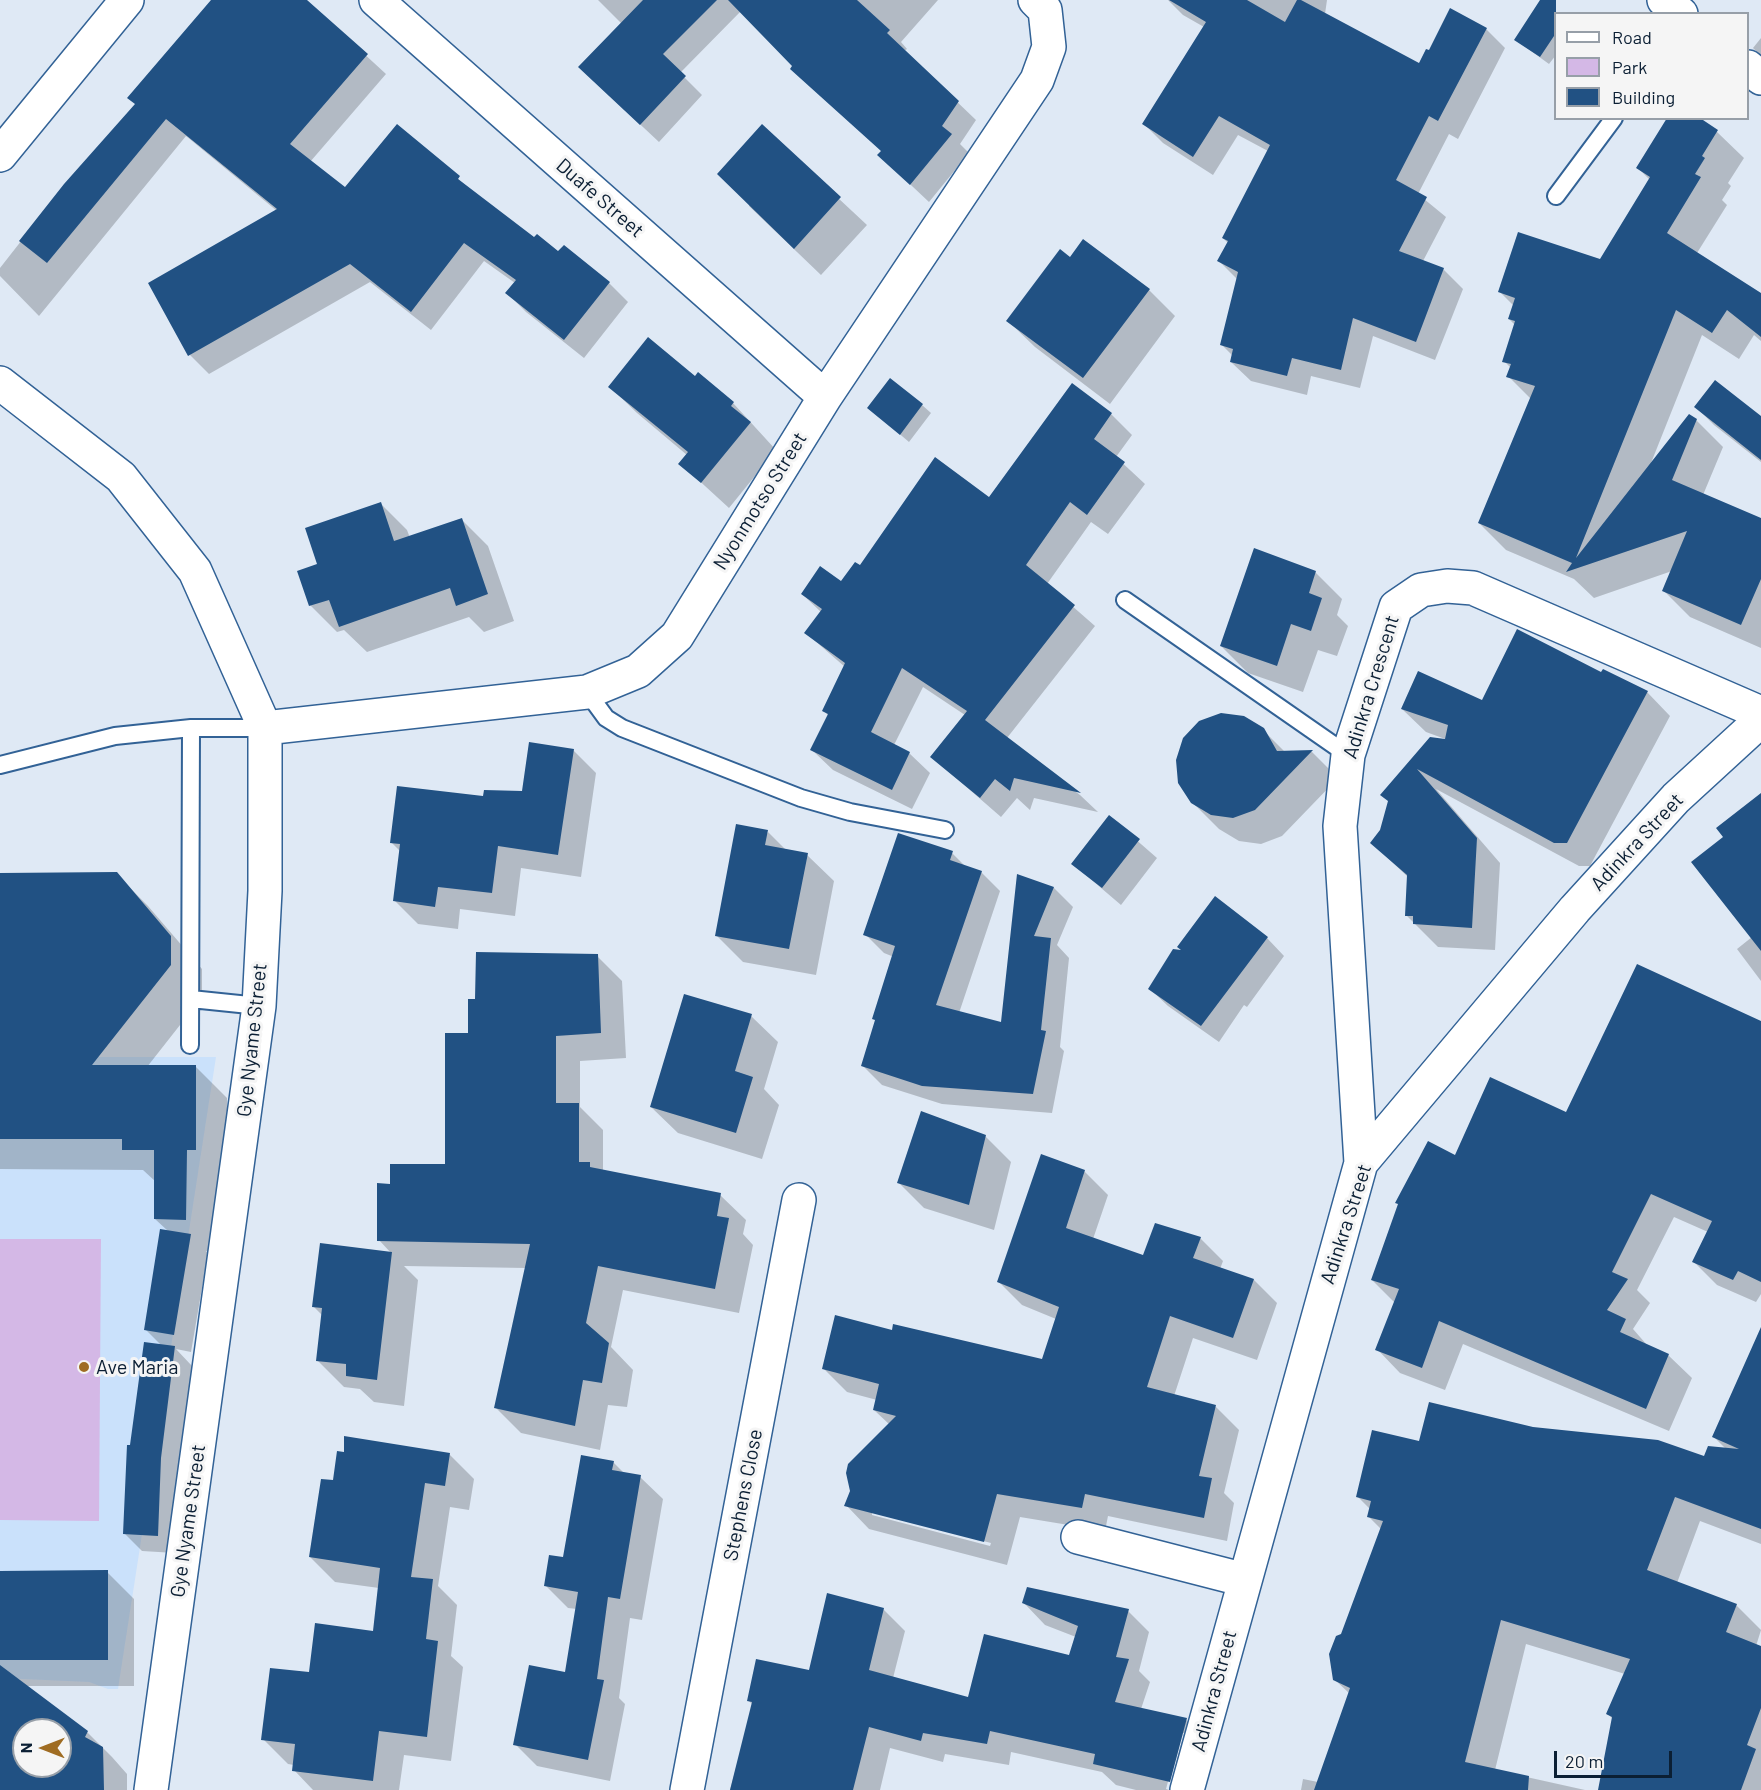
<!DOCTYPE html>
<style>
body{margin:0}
#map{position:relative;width:1761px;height:1790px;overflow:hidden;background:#dfe9f5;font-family:Barlow,sans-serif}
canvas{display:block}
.legend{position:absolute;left:1554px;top:12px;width:195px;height:108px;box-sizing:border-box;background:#f5f5f5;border:2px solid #979fa8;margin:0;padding:8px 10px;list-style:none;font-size:18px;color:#0b1f34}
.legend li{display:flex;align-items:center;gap:12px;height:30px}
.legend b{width:30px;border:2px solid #979fa8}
.north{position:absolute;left:12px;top:1718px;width:60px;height:60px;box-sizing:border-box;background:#f5f5f5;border:2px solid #979fa8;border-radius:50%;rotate:270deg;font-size:16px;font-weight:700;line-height:24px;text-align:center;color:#0b1f34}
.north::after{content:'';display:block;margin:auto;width:21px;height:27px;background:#9f6c22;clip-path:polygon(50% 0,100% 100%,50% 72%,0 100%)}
.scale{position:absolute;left:1554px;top:1751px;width:118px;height:27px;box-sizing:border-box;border:3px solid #0b1f34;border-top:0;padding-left:8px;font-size:18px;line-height:21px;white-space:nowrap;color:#0b1f34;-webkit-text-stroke:4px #f5f5f5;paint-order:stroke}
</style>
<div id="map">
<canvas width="1761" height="1790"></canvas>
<ul class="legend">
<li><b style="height:8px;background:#fff"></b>Road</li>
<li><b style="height:16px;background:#d4b8e6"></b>Park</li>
<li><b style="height:16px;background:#215183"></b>Building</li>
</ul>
<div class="north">N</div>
<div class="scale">20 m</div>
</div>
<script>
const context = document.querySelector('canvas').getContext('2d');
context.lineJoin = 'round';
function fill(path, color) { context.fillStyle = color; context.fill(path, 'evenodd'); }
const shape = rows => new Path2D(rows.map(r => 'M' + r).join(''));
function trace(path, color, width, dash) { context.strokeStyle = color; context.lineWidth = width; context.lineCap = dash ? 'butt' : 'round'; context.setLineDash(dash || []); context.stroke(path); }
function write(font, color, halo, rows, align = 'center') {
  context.font = font + ' Barlow,sans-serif'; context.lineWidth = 6; context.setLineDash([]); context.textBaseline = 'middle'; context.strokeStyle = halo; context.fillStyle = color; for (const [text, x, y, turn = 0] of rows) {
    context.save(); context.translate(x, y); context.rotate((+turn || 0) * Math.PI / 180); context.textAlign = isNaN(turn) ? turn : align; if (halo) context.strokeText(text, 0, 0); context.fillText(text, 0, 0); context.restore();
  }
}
fill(shape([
 [0,1057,216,1057,118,1689,108,1689,89,1682,0,1678]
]), '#cae1fb');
fill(shape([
 [0,1239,101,1239,99,1521,0,1520]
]), '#d4b8e6');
fill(shape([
 [214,0,289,0,311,5,386,74,310,162,345,189,397,126,479,197,535,239,609,283,628,302,584,358,526,312,507,293,515,283,484,261,431,330,370,282,209,374,190,355,277,211,186,136,39,316,0,276,0,268,65,185,136,104],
 [598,0,847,0,852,6,857,0,938,0,901,42,907,49,904,51,976,120,960,144,969,153,929,202,879,155,882,151,741,11,680,73,702,95,659,142,598,85,622,24],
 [1168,0,1327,0,1325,14,1420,65,1486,29,1505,48,1458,139,1449,134,1418,194,1446,217,1423,261,1443,269,1463,289,1435,360,1373,336,1360,388,1311,376,1307,395,1251,381,1231,362,1233,356,1222,345,1238,280,1219,261,1228,243,1223,238,1268,151,1238,135,1213,175,1163,143,1144,124,1204,27,1183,15],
 [1556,16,1556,55,1549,64,1516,40],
 [1761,38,1761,56,1753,48],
 [1697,118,1717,132,1744,158,1728,183,1731,186,1722,200,1727,205,1697,253,1761,294,1761,341,1754,335,1739,359,1702,335,1651,463,1696,420,1723,447,1703,495,1761,520,1761,648,1690,617,1664,591,1672,571,1594,598,1574,579,1506,550,1479,523,1531,399,1508,376,1511,368,1504,361,1515,325,1509,319,1514,306,1500,292,1600,261,1650,180,1638,168],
 [762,127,867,225,821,275,749,206],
 [1149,290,1175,316,1110,404,1035,347,1008,321],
 [695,378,733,403,776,450,729,508,681,464,687,455,637,413,610,387],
 [922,405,931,413,909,442,869,408],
 [1696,407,1761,418,1761,462,1714,425],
 [1111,414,1132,435,1116,457,1145,484,1108,534,1091,522,1047,584,1095,626,1007,738,1080,795,1098,812,1034,798,1030,810,1017,798,1001,817,932,757,965,715,923,687,894,745,909,753,930,773,912,809,833,770,812,750,829,716,823,710,845,667,806,633,821,612,802,594,842,583,860,567,990,499],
 [380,503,407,530,410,538,462,520,488,546,514,621,484,632,469,617,367,652,344,630,337,632,310,605,319,564],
 [1315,572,1342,599,1337,615,1348,626,1337,656,1318,650,1303,692,1248,673,1221,646],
 [1602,674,1647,692,1670,716,1590,866,1579,866,1436,789,1500,863,1495,950,1438,947,1407,916,1409,878,1372,843,1382,831,1389,801,1382,795,1448,740,1426,732,1402,709,1482,702],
 [1263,730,1285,752,1312,752,1338,778,1282,836,1261,844,1239,841,1219,829,1192,802],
 [573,750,596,773,581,877,521,868,515,916,460,909,458,929,418,924,395,901,400,851,391,842,523,793],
 [1761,795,1761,981,1737,949,1752,937,1725,837],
 [1110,817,1157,858,1121,905,1073,864],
 [768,832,787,851,807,855,834,881,816,975,743,962,716,935],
 [952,853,966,867,981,872,1000,891,959,1013,1002,1024,1019,876,1054,888,1073,907,1057,945,1069,958,1060,1047,1064,1051,1052,1113,942,1104,882,1085,863,1066,894,957,884,953,865,934],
 [0,874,116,874,148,906,202,969,202,997,147,1067,196,1067,227,1098,227,1181,218,1251,206,1251,208,1253,191,1352,176,1349,192,1366,178,1476,175,1553,142,1551,124,1533,131,1447,162,1346,145,1329,168,1231,155,1219,156,1182,143,1170,0,1169],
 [1267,938,1284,956,1247,1007,1244,1005,1219,1042,1168,1006,1150,989,1184,952],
 [597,956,622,981,626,1058,580,1061,580,1107,603,1130,603,1171,720,1195,746,1220,743,1234,753,1245,739,1313,623,1290,611,1347,633,1370,627,1407,608,1405,600,1450,521,1433,496,1408,526,1268,404,1266,418,1280,404,1406,374,1402,360,1389,344,1387,317,1360,322,1315,313,1306,391,1253,379,1240,391,1186,446,1166,476,1001],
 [751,1016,778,1042,764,1089,779,1105,762,1159,678,1133,651,1107],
 [1761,1023,1761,1294,1756,1302,1717,1285,1694,1262,1708,1232,1674,1217,1637,1290,1650,1303,1633,1329,1647,1345,1668,1355,1692,1378,1669,1431,1463,1344,1445,1390,1400,1373,1377,1349,1395,1303,1372,1280,1456,1157,1567,1114],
 [985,1136,1011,1162,994,1230,924,1208,898,1182],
 [1084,1171,1108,1195,1093,1239,1144,1257,1200,1238,1223,1261,1220,1269,1254,1280,1277,1303,1257,1360,1193,1338,1174,1396,1216,1407,1239,1430,1224,1493,1234,1503,1227,1541,1108,1516,1105,1531,1020,1517,1007,1565,869,1529,846,1505,890,1425,874,1410,877,1400,847,1392,823,1368,893,1332,1043,1361,1056,1319,1022,1305,999,1282],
 [872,1512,991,1543,990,1546,872,1515],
 [1761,1365,1761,1544,1700,1521,1677,1583,1736,1605,1761,1630,1756,1646,1761,1648,1761,1790,1599,1790,1613,1719,1608,1714,1625,1674,1526,1644,1495,1770,1585,1790,1301,1790,1303,1779,1318,1782,1350,1694,1334,1679,1342,1635,1381,1529,1369,1517,1371,1510,1358,1497,1420,1443,1533,1428,1705,1458,1726,1449,1714,1437],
 [449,1454,474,1479,469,1510,450,1507,438,1586,457,1605,451,1656,463,1667,451,1761,404,1755,399,1790,313,1790,294,1770,294,1765,288,1764,263,1739,310,1674,374,1632,379,1588,335,1582,310,1557,334,1482],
 [613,1462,625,1474,640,1477,663,1499,642,1620,630,1618,619,1698,625,1704,610,1781,537,1766,515,1744,566,1674,577,1609,568,1608,546,1586,564,1559],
 [0,1572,107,1572,134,1599,134,1686,26,1686,87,1732,112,1757,127,1774,127,1790,0,1790],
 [24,1730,60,1730,60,1766,24,1766],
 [1024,1603,1128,1611,1149,1632,1139,1671,1150,1682,1141,1709,1186,1720,1208,1741,1195,1790,1169,1790,1184,1733,1181,1733,1166,1789,1169,1790,1136,1790,1116,1785,1102,1772,1011,1752,1009,1765,945,1754,943,1762,890,1748,880,1790,730,1790,753,1705,748,1700,810,1672,883,1609,905,1631,893,1678,970,1699,1070,1657,1076,1637,1045,1625]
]), '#0003');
fill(shape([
 [211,0,307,0,368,54,290,144,345,187,397,124,460,176,458,179,534,237,537,234,558,251,564,245,610,282,564,340,505,293,516,280,464,243,411,312,350,264,188,356,148,283,277,209,166,119,47,263,19,241,64,184,135,104,127,98],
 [643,0,717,0,663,54,686,76,640,125,578,67],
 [728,0,857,0,890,30,887,33,959,101,942,126,952,134,910,185,877,155,881,151,790,69,792,66],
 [1169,0,1247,0,1285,22,1297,0,1301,0,1419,63,1426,49,1429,50,1450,8,1487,28,1438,121,1429,116,1396,180,1427,197,1399,251,1444,268,1416,342,1353,318,1341,370,1292,358,1287,376,1230,362,1233,349,1220,345,1238,272,1217,261,1228,241,1222,238,1270,145,1219,116,1193,157,1142,124,1206,22],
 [1540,0,1556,0,1556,33,1540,57,1514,40],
 [1667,118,1700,118,1718,130,1702,156,1705,158,1695,174,1701,177,1667,233,1761,293,1761,337,1727,310,1712,333,1676,310,1576,558,1689,414,1697,419,1672,480,1761,518,1761,579,1741,625,1662,591,1687,531,1566,572,1572,563,1478,523,1535,386,1506,377,1511,364,1502,362,1515,321,1508,319,1515,298,1498,292,1518,232,1600,259,1650,177,1636,168],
 [762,124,841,197,794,249,717,174],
 [1083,239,1150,289,1083,378,1006,321,1060,249,1070,257],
 [648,337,695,376,698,372,734,402,731,406,751,422,701,483,678,464,688,452,608,387],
 [890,378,923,404,900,435,867,408],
 [1715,380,1761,416,1761,460,1694,407],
 [1072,383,1112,413,1094,439,1125,462,1087,515,1070,502,1026,565,1075,605,985,720,1081,793,1014,778,1010,791,995,779,980,798,930,757,967,711,902,668,871,732,910,752,892,790,810,750,828,714,822,711,845,663,804,633,822,609,801,594,820,566,841,581,855,562,860,565,935,457,989,497],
 [381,502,394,541,462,518,488,594,456,606,450,588,339,627,329,600,309,606,297,571,317,564,305,528],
 [1254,548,1316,571,1309,593,1322,598,1311,631,1291,624,1277,666,1220,646],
 [1517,629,1601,672,1603,669,1648,691,1567,843,1554,843,1417,769,1477,838,1472,928,1413,924,1413,916,1405,916,1407,875,1370,843,1380,830,1388,801,1380,795,1430,737,1445,739,1448,725,1401,709,1418,671,1482,700],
 [1221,713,1244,716,1264,728,1277,751,1313,750,1255,810,1233,818,1211,815,1191,803,1178,783,1176,760,1183,738,1199,721],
 [529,742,574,749,558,855,498,846,492,893,438,887,435,907,393,901,400,844,390,843,397,786,483,796,484,790,522,791],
 [1761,793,1761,951,1691,862,1723,837,1716,828],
 [1109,815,1140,839,1102,888,1071,864],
 [736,824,768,830,765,845,808,853,789,949,715,936],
 [898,833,953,851,950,860,982,871,936,1005,1001,1022,1017,874,1054,887,1034,936,1051,938,1041,1030,1046,1031,1033,1094,922,1086,861,1066,875,1020,872,1019,895,946,863,935],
 [117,872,171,936,171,965,92,1065,196,1065,196,1150,187,1150,186,1220,154,1219,154,1150,122,1150,122,1139,0,1139,0,873],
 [1215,896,1268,937,1201,1026,1148,989,1173,949,1181,950,1177,947],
 [476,952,598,954,601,1033,556,1036,556,1103,579,1103,579,1162,590,1162,590,1167,721,1193,717,1216,729,1218,715,1289,598,1266,586,1323,609,1343,602,1383,583,1380,575,1426,494,1408,530,1244,377,1241,377,1183,390,1184,390,1164,445,1164,445,1033,468,1033,468,999,475,999],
 [1637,964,1761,1021,1761,1282,1738,1271,1733,1280,1692,1262,1712,1221,1651,1194,1612,1272,1628,1279,1607,1310,1626,1319,1620,1332,1669,1354,1646,1409,1439,1321,1422,1368,1375,1350,1399,1289,1371,1280,1398,1204,1395,1203,1428,1141,1455,1155,1490,1077,1566,1112],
 [684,994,752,1014,735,1071,753,1077,736,1133,650,1107],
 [921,1111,986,1135,969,1205,897,1183],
 [1041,1154,1085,1170,1066,1228,1143,1255,1155,1223,1201,1237,1193,1258,1254,1279,1233,1338,1170,1316,1147,1387,1216,1405,1199,1476,1212,1478,1204,1518,1085,1494,1082,1508,997,1494,984,1542,844,1506,850,1491,846,1473,848,1464,896,1416,873,1410,879,1384,822,1369,835,1315,892,1330,893,1324,1042,1359,1059,1307,997,1282],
 [160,1229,191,1234,174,1335,144,1330],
 [320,1243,392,1252,377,1380,346,1376,346,1364,316,1361,322,1308,312,1307],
 [1761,1327,1761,1529,1675,1497,1647,1570,1737,1604,1726,1632,1761,1646,1761,1708,1747,1745,1756,1749,1741,1790,1598,1790,1612,1717,1606,1714,1630,1659,1501,1620,1465,1762,1529,1776,1528,1790,1314,1790,1350,1688,1333,1680,1329,1654,1336,1636,1341,1634,1383,1521,1367,1517,1371,1501,1356,1497,1372,1430,1419,1441,1429,1402,1533,1427,1658,1440,1704,1456,1708,1446,1739,1449,1712,1437],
 [144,1342,175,1346,161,1458,158,1536,123,1534,127,1445,130,1445],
 [344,1436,450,1453,445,1486,425,1483,411,1577,433,1579,426,1639,438,1641,427,1737,379,1731,373,1781,292,1771,295,1744,261,1740,270,1668,309,1672,315,1623,373,1631,380,1568,309,1557,321,1479,333,1480,337,1451,344,1452],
 [581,1455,614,1461,612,1470,641,1475,620,1599,608,1597,597,1679,604,1680,588,1760,513,1745,529,1665,565,1672,578,1592,544,1586,549,1555,563,1557],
 [108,1570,108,1660,0,1660,0,1571],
 [1027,1587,1129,1609,1116,1657,1129,1659,1115,1702,1187,1718,1170,1782,1093,1764,1095,1754,990,1731,987,1744,923,1733,921,1741,869,1727,853,1790,730,1790,752,1702,747,1701,756,1659,809,1670,827,1593,884,1608,869,1670,968,1697,984,1634,1069,1655,1078,1626,1022,1603],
 [0,1665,88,1731,85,1737,103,1747,104,1790,0,1790],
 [24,1730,60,1730,60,1766,24,1766]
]), '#215183');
const service = shape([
 [1556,196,1614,118],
 [1125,600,1348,755],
 [587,692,606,718,622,728,801,798,850,812,945,830],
 [0,765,115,736,191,728,265,728],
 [191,999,259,1006],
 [190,1045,191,728]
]);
const minor = shape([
 [376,0,825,397],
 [1664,0,1681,14],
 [1748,67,1761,78],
 [0,383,121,477,195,571,265,728,265,891,259,1006,151,1790],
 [265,728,587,692,638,671,677,636,825,397,1037,80,1049,47,1045,10,1035,0],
 [1361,1163,1340,826,1348,755,1396,607,1421,590,1447,586,1473,588,1761,713],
 [1078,1537,1245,1580],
 [687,1790,799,1200],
 [1187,1790,1361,1163,1575,909,1676,798,1761,720]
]);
const secondary = shape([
 [0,155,127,0]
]);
trace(service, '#326296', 20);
trace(minor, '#326296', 36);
trace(secondary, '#326296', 36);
trace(service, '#fff', 16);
trace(minor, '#fff', 33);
trace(secondary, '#fff', 33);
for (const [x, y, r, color] of [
 [84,1367,6,"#9f6c22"]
]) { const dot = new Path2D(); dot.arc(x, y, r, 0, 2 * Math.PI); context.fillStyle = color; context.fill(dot); trace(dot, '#f5f5f5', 2); }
write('20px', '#0b1f34', '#f5f5f5', [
 ["Duafe Street",600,198,41],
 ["Nyonmotso Street",760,501,-58],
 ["Adinkra Crescent",1371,687,-73],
 ["Adinkra Street",1637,842,-47],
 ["Gye Nyame Street",252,1040,-84],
 ["Adinkra Street",1346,1224,-72],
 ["Stephens Close",743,1495,-79],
 ["Gye Nyame Street",188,1521,-82],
 ["Adinkra Street",1214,1691,-75]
]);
write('20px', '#0b1f34', '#f5f5f5', [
 ["Ave Maria",96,1367]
], 'left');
</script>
